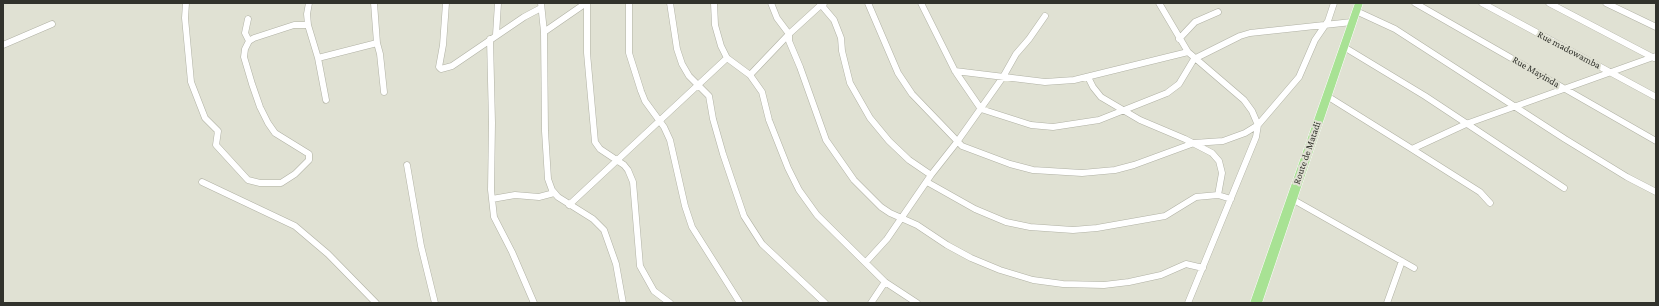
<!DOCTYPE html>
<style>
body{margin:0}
#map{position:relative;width:1659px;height:306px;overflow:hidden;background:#e0e1d3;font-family:"Crimson Pro",serif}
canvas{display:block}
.frame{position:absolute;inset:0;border:4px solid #31322c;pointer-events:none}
</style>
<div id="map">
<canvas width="1659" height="306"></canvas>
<div class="frame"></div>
</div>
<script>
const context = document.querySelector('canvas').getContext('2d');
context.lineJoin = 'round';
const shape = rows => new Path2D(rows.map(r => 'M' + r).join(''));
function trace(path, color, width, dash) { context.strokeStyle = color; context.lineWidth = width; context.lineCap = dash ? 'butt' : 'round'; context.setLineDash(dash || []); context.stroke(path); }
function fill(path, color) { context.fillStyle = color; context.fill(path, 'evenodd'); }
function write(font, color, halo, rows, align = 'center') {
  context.font = font + ' "Crimson Pro",serif'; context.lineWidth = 4; context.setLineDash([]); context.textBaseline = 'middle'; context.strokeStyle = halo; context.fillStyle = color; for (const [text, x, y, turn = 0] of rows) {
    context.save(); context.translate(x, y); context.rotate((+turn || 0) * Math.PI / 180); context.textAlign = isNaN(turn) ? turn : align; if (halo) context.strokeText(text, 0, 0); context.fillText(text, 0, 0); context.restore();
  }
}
const minor = shape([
 [186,3,185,18,191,82,205,118,218,131,216,145,248,180,260,183,281,183,295,174,309,160,309,154,275,133,268,123,260,107,252,84,244,57,245,49,249,41,254,38,294,25,308,25],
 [309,3,307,14,308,25,318,58,326,100],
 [374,3,377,43,380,54,384,92],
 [446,3,443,45,439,67,441,69,452,66,524,17,541,8],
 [541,3,544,32,545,131,548,179,552,190,558,197,593,219,604,230,616,264,623,303],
 [587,3,587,53,595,142,600,149,624,165,628,170,633,182,640,266,654,291,670,303],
 [629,3,629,53,641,91,645,101,664,127,670,140,685,206,692,227,740,303],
 [670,3,677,49,682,64,689,76,709,96,713,119,723,154,744,216,762,244,825,303],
 [714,3,715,25,721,46,727,58,750,75,762,92,769,120,788,168,799,190,817,215,885,282,917,303],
 [771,3,777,18,789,34,789,41,800,67,826,140,854,180,881,207,890,213,917,225,947,245,971,258,1000,270,1033,280,1063,284,1104,285,1129,282,1161,275,1186,264,1203,268],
 [824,3,823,7,834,20,841,38,842,51,850,83,870,118,889,141,909,160,931,175],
 [868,3,898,73,912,94,962,146,1010,164,1033,170,1082,173,1115,170,1134,165,1194,143,1223,141,1245,133,1258,125,1299,77,1315,40,1328,21,1334,3],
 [921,3,955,71,981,109,1031,125,1053,127,1099,120,1167,93,1179,84,1194,59,1240,36,1250,33,1352,22],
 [1159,3,1188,52,1244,100,1252,111,1258,125,1256,137,1188,303],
 [1415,3,1656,141],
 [1482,3,1656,97],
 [1549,3,1654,58],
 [1606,3,1656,27],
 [1356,11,1395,29,1565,139,1627,177,1656,192],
 [248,19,245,33,249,41],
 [544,32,586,3],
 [496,35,498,3],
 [490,39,492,123,491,190,494,217,512,252,534,303],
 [1179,39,1195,22,1218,12],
 [3,45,52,24],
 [1344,47,1425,96,1564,188],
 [318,58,377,43],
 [955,71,1045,82,1074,80,1188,52],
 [750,75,789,34,823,3],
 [1088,77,1093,87,1101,97,1140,120,1185,139,1212,153,1219,161,1222,173,1218,195],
 [1327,96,1412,149,1466,124,1656,56],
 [1412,149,1480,192,1490,203],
 [407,165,421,246,435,303],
 [202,182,295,226,328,254,376,303],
 [927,182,975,209,1006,222,1030,227,1073,230,1097,228,1165,216,1196,197,1218,195,1231,199],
 [492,199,515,195,539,197,554,193],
 [1292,199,1414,268],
 [569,205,727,58],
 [866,262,887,239,931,175,957,142,1003,77,1016,54,1029,39,1045,16],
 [871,303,885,282],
 [1387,303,1402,261]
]);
const trunk = shape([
 [1355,3,1363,3,1262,303,1250,303,1355,3]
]);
trace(minor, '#b0b1a4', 7);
trace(trunk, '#fff', 1);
trace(minor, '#fff', 6);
fill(trunk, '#a8e294');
write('10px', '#31322c', '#e0e1d3', [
 ["Rue madowamba",1569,50,28],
 ["Rue Mayinda",1536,72,30],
 ["Route de Matadi",1307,153,-71]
]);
</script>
